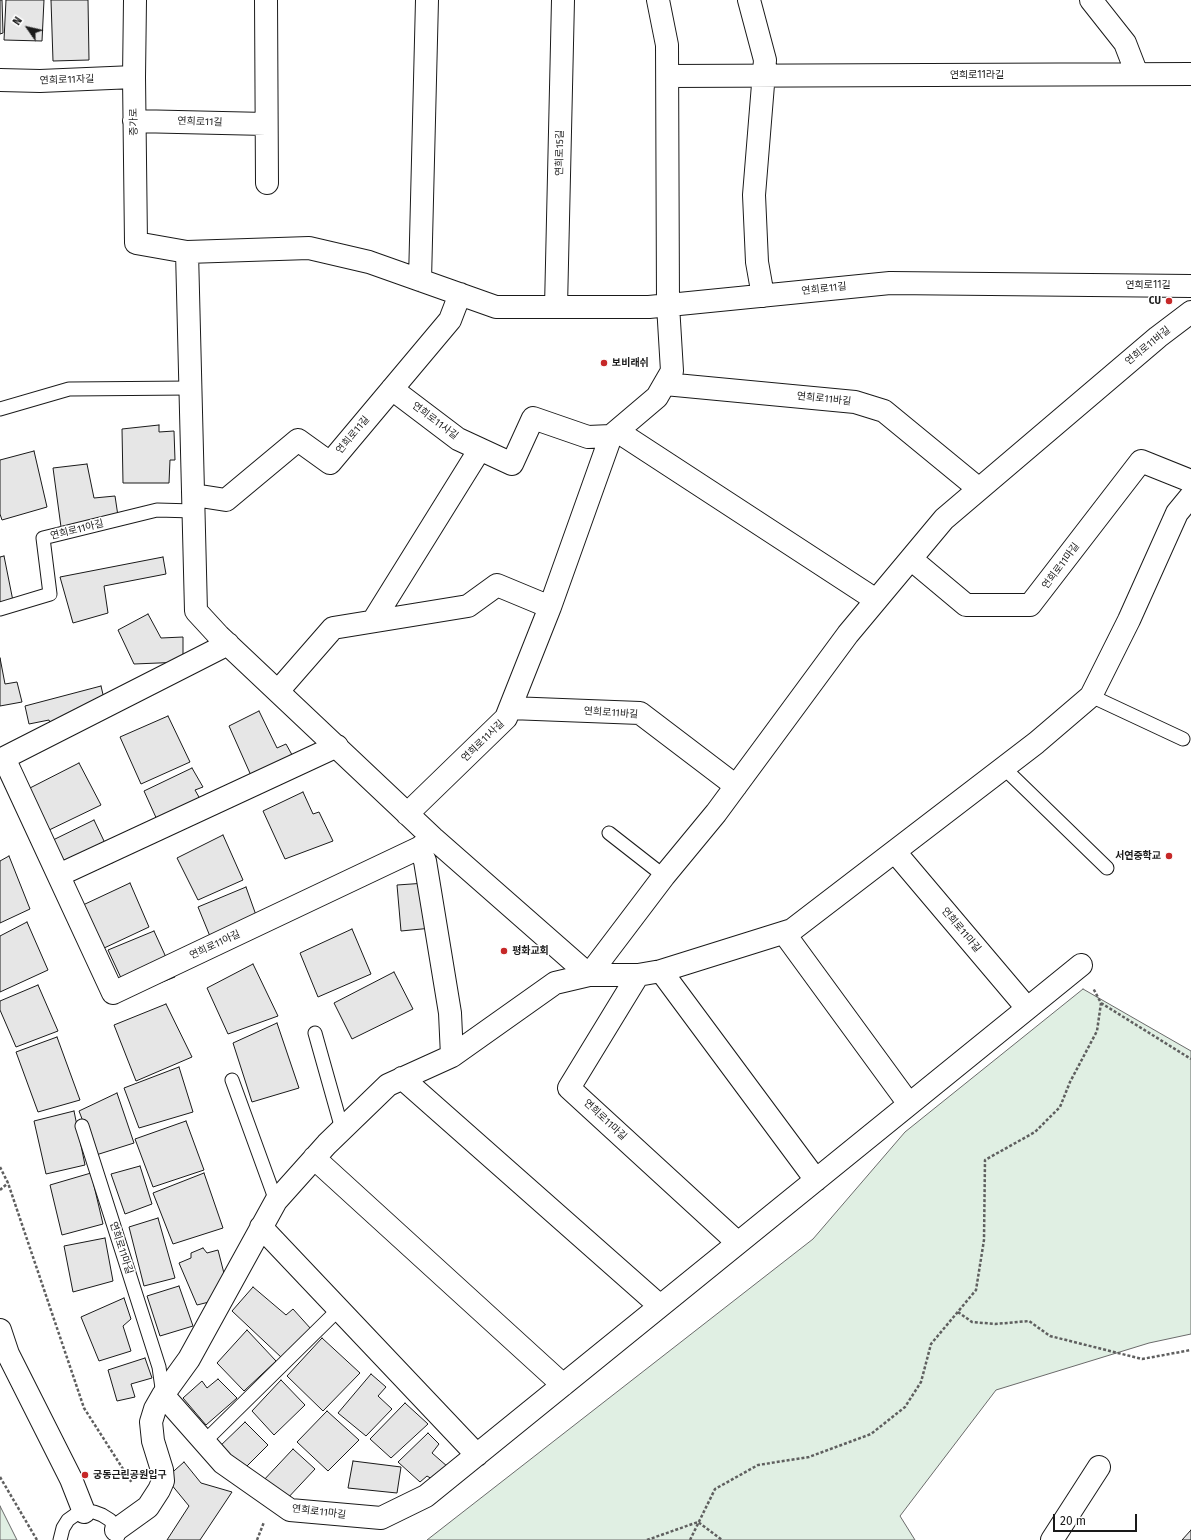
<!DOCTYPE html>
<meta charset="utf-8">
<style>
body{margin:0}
#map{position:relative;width:1191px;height:1540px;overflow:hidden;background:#fff;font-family:"Fira Sans",sans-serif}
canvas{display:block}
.north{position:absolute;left:8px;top:8px;width:40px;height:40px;-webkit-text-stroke:3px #fff;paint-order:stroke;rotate:304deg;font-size:11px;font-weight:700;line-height:16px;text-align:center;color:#1a1a1a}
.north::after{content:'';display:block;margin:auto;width:14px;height:18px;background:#1a1a1a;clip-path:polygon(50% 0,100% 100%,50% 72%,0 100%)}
.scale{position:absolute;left:1053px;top:1514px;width:84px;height:18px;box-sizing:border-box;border:2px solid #1a1a1a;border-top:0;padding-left:5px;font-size:12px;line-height:14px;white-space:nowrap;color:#1a1a1a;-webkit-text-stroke:3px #fff;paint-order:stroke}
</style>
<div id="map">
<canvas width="1191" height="1540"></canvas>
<div class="north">N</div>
<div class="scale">20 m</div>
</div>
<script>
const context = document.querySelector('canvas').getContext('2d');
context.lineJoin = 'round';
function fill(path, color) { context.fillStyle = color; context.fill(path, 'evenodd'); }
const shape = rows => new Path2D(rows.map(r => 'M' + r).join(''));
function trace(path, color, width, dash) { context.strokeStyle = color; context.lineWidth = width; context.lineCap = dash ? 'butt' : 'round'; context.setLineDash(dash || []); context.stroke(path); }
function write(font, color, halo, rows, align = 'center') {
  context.font = font + ' "Fira Sans","Noto Sans KR",sans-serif'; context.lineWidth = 3; context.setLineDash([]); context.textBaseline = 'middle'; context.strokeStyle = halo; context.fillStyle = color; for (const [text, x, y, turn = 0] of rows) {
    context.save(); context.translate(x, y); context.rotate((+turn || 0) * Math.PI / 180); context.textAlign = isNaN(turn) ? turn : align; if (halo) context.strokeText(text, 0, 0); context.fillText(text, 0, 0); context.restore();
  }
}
const green = shape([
 [1083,989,1191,1051,1191,1334,1149,1343,996,1390,900,1516,915,1540,427,1540,813,1239,905,1132,1083,989],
 [0,1506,17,1540,0,1540,0,1506]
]);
fill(green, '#e0efe3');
trace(green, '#6a6a6a', 1);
const building = shape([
 [0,0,2,0,3,33,0,34,0,0],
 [6,0,44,0,42,41,4,40,6,0],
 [51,0,88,0,89,60,53,61,51,0],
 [159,425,159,432,174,431,175,460,170,460,169,483,123,483,122,429,159,425],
 [34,451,47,507,2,520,0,514,0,460,34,451],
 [87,464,94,498,115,496,118,516,61,527,53,468,87,464],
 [4,556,13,601,0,604,0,557,4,556],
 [163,557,166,574,104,586,108,613,73,623,60,577,163,557],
 [148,614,161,638,183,637,183,662,134,664,118,630,148,614],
 [0,658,5,684,17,682,22,702,0,706,0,658],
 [101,686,105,703,52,728,49,720,29,724,25,706,101,686],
 [259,711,277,748,286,744,301,771,257,789,229,726,259,711],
 [168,716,190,762,141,784,120,737,168,716],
 [79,763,101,805,45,832,28,789,79,763],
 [192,768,203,787,195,790,208,813,163,833,144,791,192,768],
 [303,792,313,814,319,812,333,841,285,859,263,811,303,792],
 [94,820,114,862,69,882,51,841,94,820],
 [223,835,243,880,198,900,177,858,223,835],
 [9,856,30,909,0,923,0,861,9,856],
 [130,883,149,927,102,949,83,905,130,883],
 [426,883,432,928,401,931,397,885,426,883],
 [246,887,262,932,216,951,198,907,246,887],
 [27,922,48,970,0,992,0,936,27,922],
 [352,929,371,974,318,997,300,953,352,929],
 [154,931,175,977,129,995,108,950,154,931],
 [253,964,278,1016,228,1034,207,988,253,964],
 [394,972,413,1009,352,1039,334,1003,394,972],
 [38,985,58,1031,16,1047,0,1010,0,1001,38,985],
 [166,1004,192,1057,136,1081,114,1025,166,1004],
 [277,1023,299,1088,252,1102,233,1043,277,1023],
 [57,1037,80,1100,38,1112,16,1052,57,1037],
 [179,1067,193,1112,139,1128,124,1088,179,1067],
 [117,1093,134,1143,96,1155,79,1111,117,1093],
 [74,1111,85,1165,46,1174,34,1121,74,1111],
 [186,1121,204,1170,153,1187,135,1139,186,1121],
 [140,1166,152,1204,125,1214,111,1174,140,1166],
 [91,1173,103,1224,62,1235,50,1185,91,1173],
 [204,1173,223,1228,173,1244,153,1193,204,1173],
 [158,1218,175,1278,144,1286,129,1227,158,1218],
 [105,1238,113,1281,73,1292,64,1246,105,1238],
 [203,1248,207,1253,218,1250,227,1285,217,1300,197,1305,179,1263,191,1258,191,1253,203,1248],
 [179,1286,193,1326,160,1336,147,1296,179,1286],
 [253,1287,286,1315,293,1309,311,1329,282,1358,232,1311,253,1287],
 [124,1298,131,1319,123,1326,131,1351,99,1361,81,1317,124,1298],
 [247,1330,276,1361,244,1391,217,1363,247,1330],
 [322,1338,360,1373,323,1411,287,1376,322,1338],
 [145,1358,152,1378,131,1384,135,1397,117,1401,108,1370,145,1358],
 [371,1374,386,1387,378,1396,392,1409,366,1436,338,1413,371,1374],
 [218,1379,237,1398,206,1425,183,1398,202,1381,207,1388,218,1379],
 [281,1380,305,1405,274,1435,252,1411,281,1380],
 [405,1403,428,1424,391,1458,370,1439,405,1403],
 [327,1411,359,1440,328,1471,297,1442,327,1411],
 [245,1422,268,1445,241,1472,217,1449,245,1422],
 [428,1433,439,1444,432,1453,448,1467,432,1479,427,1476,420,1482,398,1462,428,1433],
 [293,1449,315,1469,285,1501,262,1482,293,1449],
 [353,1461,401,1467,397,1493,348,1488,353,1461],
 [184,1462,201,1483,232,1492,200,1540,167,1540,189,1506,166,1478,184,1462],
 [1191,1530,1191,1540,1182,1540,1191,1530]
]);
fill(building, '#e6e6e6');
trace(building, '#1a1a1a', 1);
const service = shape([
 [0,409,69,389,191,388],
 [0,609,50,594,43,538,157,510,194,511],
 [1091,696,1183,739],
 [1004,768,1107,868],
 [609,833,664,876],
 [315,1033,342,1129],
 [232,1080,276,1201],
 [82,1126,159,1367,163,1395],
 [204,1442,339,1309],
 [60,1540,63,1528,68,1520,75,1515,84,1512,94,1512,102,1515,110,1520,115,1528,118,1536]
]);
const minor = shape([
 [135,0,134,77,136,243,187,252,309,248,369,262,496,307,649,307,890,283,1191,286],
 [266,0,267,183],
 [749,0,765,60,754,195,757,262,763,296],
 [1091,0,1125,43,1137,74],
 [668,76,1191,74],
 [0,80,40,81,134,77],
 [134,121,266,124],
 [187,252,196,611,219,636,433,838,589,975],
 [420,280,427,0],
 [556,307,563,0],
 [665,384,855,402,884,411,979,489],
 [392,389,458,439,512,464,533,418,588,437,611,436,657,397,672,371,668,305,667,45,658,0],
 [617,431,876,600],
 [194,495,226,500,298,440,330,463,450,320,460,294],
 [911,559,966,605,1030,605,1141,461,1191,481],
 [373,621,480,449],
 [278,691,333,628,468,606,497,585,550,607],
 [510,708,640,713,736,786],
 [4,758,113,993,419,848,433,838],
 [0,760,228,644],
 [407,814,506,718,550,607,611,436],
 [419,848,425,861,450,1013,452,1056],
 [895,852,1027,1008],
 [59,875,337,746],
 [784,933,909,1104],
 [661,971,816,1180],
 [589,975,664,876,716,813,848,634,944,519,1158,337,1191,312],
 [638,975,569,1088,738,1243],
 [402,1078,660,1306],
 [314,1158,563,1385],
 [261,1227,477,1455],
 [0,1330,8,1354,71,1479,84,1512],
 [163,1395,223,1463,290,1510,381,1518,426,1496,1081,965],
 [116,1530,148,1507,159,1490,163,1481,162,1470,153,1441,151,1422,155,1409,163,1395,189,1359,276,1201,327,1144,388,1085,452,1056,555,983,589,975,638,975,661,971,792,930,1036,743,1091,696,1129,620,1177,513,1191,496],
 [1052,1540,1099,1467]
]);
trace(service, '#1a1a1a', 15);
trace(minor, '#1a1a1a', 24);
trace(shape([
 [1101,1003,1191,1059],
 [0,1167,8,1183,84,1408,132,1483],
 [0,1190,8,1183],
 [958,1312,972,1322,995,1324,1029,1321,1050,1336,1142,1359,1191,1350],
 [0,1477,37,1540],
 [257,1540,264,1522],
 [647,1540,698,1522,722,1540],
 [690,1540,715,1489,758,1465,809,1457,871,1434,905,1407,921,1382,931,1344,976,1290,984,1240,985,1160,1035,1132,1060,1107,1070,1082,1097,1031,1101,1003,1093,988]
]), '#5f5f5f', 2.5, [3, 2]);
trace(service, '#fff', 13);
trace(minor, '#fff', 22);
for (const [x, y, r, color] of [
 [1169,301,4,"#c62828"],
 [604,363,4,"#c62828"],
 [1169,856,4,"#c62828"],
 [504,951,4,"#c62828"],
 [85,1475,4,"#c62828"]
]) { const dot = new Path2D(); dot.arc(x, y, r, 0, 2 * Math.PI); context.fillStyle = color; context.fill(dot); trace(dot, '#fff', 1.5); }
write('10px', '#1a1a1a', '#fff', [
 ["연희로11라길",977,75],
 ["연희로11자길",67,80,-2],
 ["증가로",134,122,-91],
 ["연희로11길",200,122,2],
 ["연희로15길",560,153,-89],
 ["연희로11길",1148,285],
 ["연희로11길",824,289,-6],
 ["연희로11바길",1148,346,-39],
 ["연희로11바길",824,399,6],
 ["연희로11사길",435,421,37],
 ["연희로11길",353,435,-50],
 ["연희로11아길",77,530,-14],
 ["연희로11마길",1061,566,-53],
 ["연희로11바길",611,713,4],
 ["연희로11사길",483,741,-44],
 ["연희로11마길",961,930,50],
 ["연희로11아길",215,945,-25],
 ["연희로11마길",605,1120,43],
 ["연희로11마길",121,1248,72],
 ["연희로11마길",319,1512,7]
]);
write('bold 10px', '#1a1a1a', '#fff', [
 ["CU",1161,301,"right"],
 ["보비래쉬",612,363],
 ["서연중학교",1161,856,"right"],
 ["평화교회",512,951],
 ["궁동근린공원입구",93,1475]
], 'left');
</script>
